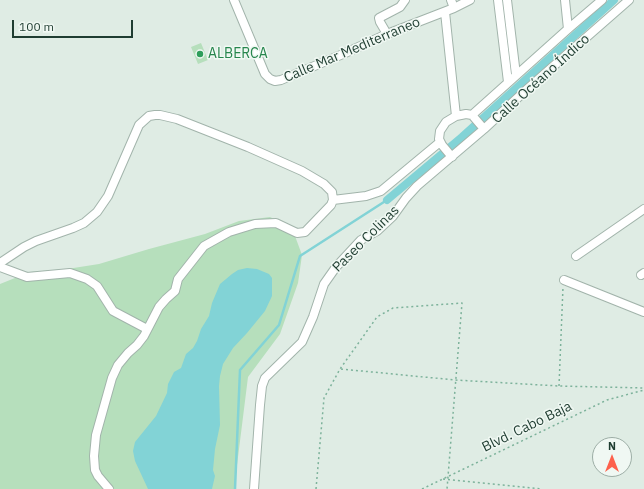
<!DOCTYPE html>
<meta charset="utf-8">
<style>
body{margin:0}
#map{position:relative;width:644px;height:489px;overflow:hidden;background:#dfece4;font-family:"IBM Plex Sans",sans-serif}
canvas{display:block}
.north{position:absolute;left:592px;top:437px;width:40px;height:40px;box-sizing:border-box;background:#f0f8f3;border:1px solid #9cada5;border-radius:50%;rotate:0deg;font-size:11px;font-weight:700;line-height:16px;text-align:center;color:#1f3d31}
.north::after{content:'';display:block;margin:auto;width:14px;height:18px;background:#fd614c;clip-path:polygon(50% 0,100% 100%,50% 72%,0 100%)}
.scale{position:absolute;left:12px;top:20px;width:121px;height:18px;box-sizing:border-box;border:2px solid #1f3d31;border-top:0;padding-left:5px;font-size:12px;line-height:14px;white-space:nowrap;color:#1f3d31;-webkit-text-stroke:3px #f0f8f3;paint-order:stroke}
</style>
<div id="map">
<canvas width="644" height="489"></canvas>
<div class="north">N</div>
<div class="scale">100 m</div>
</div>
<script>
const context = document.querySelector('canvas').getContext('2d');
context.lineJoin = 'round';
function fill(path, color) { context.fillStyle = color; context.fill(path, 'evenodd'); }
const shape = rows => new Path2D(rows.map(r => 'M' + r).join(''));
function trace(path, color, width, dash) { context.strokeStyle = color; context.lineWidth = width; context.lineCap = dash ? 'butt' : 'round'; context.setLineDash(dash || []); context.stroke(path); }
function write(font, color, halo, rows, align = 'center') {
  context.font = font + ' "IBM Plex Sans",sans-serif'; context.lineWidth = 3; context.setLineDash([]); context.textBaseline = 'middle'; context.strokeStyle = halo; context.fillStyle = color; for (const [text, x, y, turn = 0] of rows) {
    context.save(); context.translate(x, y); context.rotate((+turn || 0) * Math.PI / 180); context.textAlign = isNaN(turn) ? turn : align; if (halo) context.strokeText(text, 0, 0); context.fillText(text, 0, 0); context.restore();
  }
}
fill(shape([
 [201,43,208,60,198,64,191,47],
 [270,217,289,226,295,236,302,255,298,283,280,334,248,377,234,489,0,489,0,284,30,272,67,269,99,264,149,249,205,234,239,221]
]), '#b6dfbc');
fill(shape([
 [247,268,257,269,269,274,272,278,272,296,265,311,247,333,233,348,223,364,220,376,219,386,220,425,215,449,213,470,215,476,212,489,148,489,135,461,133,451,135,442,156,416,167,393,168,384,174,372,181,368,186,354,193,348,197,341,201,329,209,316,212,303,220,284,232,274,238,270]
]), '#82d3d6');
trace(shape([
 [235,489,240,370,279,325,300,256,387,200]
]), '#82d3d6', 2.5);
trace(shape([
 [502,0,510,61],
 [387,200,462,137,614,0]
]), '#82d3d6', 8);
const street = shape([
 [234,0,265,74,270,79,275,81,281,80,343,54,387,34,454,8,470,0],
 [451,0,454,8],
 [498,0,508,82],
 [507,0,516,75],
 [565,0,568,29],
 [445,12,456,116],
 [387,34,380,22,379,18,400,7,405,0],
 [472,115,484,129],
 [452,157,442,145,439,139,440,131,446,122,456,116,466,114,472,115,568,29,602,0],
 [333,200,366,196,381,191,440,142],
 [576,256,644,209],
 [0,263,24,247,36,241,73,228,84,223,97,212,108,196,139,125,149,116,155,115,160,115,177,119,248,147,302,171,324,184,332,192,333,200,331,205,305,232,297,233,276,223,255,224,229,232,204,246,178,279,175,291,166,299,159,307,144,336,137,345,128,353,118,365,112,378,96,435,94,456,95,470,98,476,109,489],
 [0,267,27,277,70,273,87,279,97,286,113,311,147,329],
 [641,275,644,273],
 [564,280,644,312],
 [254,489,260,405,262,386,265,378,302,342,313,317,324,284,336,267,361,240,377,231,393,216,406,198,417,186,484,129,525,91,629,0]
]);
trace(street, '#a2b4ab', 10);
trace(shape([
 [341,369,455,380,559,386,644,388],
 [559,386,563,287],
 [443,479,542,489],
 [316,489,324,398,340,369,377,317,393,308,462,303,447,489],
 [422,489,607,400,644,390]
]), '#7db29b', 1.5, [2, 3]);
trace(street, '#fff', 8);
for (const [x, y, r, color] of [
 [200,54,4,"#2e9e5b"]
]) { const dot = new Path2D(); dot.arc(x, y, r, 0, 2 * Math.PI); context.fillStyle = color; context.fill(dot); trace(dot, '#f0f8f3', 1.5); }
write('14px', '#1f3d31', '#f0f8f3', [
 ["Calle Mar Mediterraneo",352,50,-23],
 ["Calle Océano Índico",541,79,-42],
 ["Paseo Colinas",366,239,-45],
 ["Blvd. Cabo Baja",527,427,-26]
]);
write('14px', '#27864d', '#f0f8f3', [
 ["ALBERCA",208,54]
], 'left');
</script>
